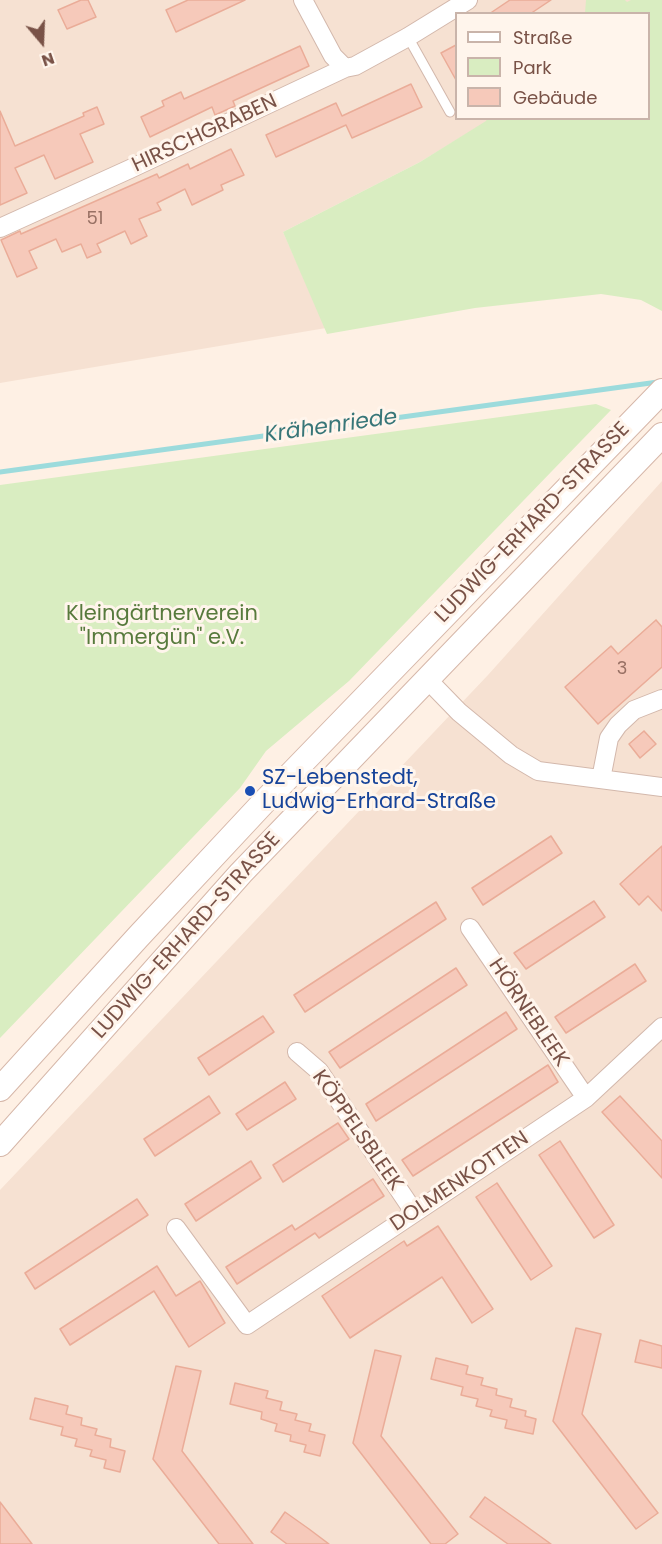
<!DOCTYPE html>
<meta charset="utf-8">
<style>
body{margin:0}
#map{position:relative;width:662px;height:1544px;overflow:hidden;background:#fef0e4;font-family:Poppins,sans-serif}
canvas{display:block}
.legend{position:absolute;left:455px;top:12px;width:195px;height:108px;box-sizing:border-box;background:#fff5ec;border:2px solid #c9b4aa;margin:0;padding:8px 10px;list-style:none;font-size:18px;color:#795247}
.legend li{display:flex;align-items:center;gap:12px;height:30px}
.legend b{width:30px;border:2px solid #c9b4aa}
.north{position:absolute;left:12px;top:12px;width:60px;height:60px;-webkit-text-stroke:4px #fff5ec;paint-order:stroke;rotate:161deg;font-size:16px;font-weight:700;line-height:24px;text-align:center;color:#795247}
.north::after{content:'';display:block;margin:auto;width:21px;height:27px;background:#795247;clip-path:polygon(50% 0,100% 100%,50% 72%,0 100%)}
</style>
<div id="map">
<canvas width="662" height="1544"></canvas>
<ul class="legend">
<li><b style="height:8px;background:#fff"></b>Straße</li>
<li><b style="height:16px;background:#d9edc1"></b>Park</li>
<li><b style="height:16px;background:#f6c9ba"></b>Gebäude</li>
</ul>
<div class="north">N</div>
</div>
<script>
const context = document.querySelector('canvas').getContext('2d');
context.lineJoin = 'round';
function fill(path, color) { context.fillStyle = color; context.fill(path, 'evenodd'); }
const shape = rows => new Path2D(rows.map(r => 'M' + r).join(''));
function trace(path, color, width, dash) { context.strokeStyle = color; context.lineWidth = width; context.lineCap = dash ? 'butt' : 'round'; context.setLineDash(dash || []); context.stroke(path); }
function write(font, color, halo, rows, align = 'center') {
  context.font = font + ' Poppins,sans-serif'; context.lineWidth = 6; context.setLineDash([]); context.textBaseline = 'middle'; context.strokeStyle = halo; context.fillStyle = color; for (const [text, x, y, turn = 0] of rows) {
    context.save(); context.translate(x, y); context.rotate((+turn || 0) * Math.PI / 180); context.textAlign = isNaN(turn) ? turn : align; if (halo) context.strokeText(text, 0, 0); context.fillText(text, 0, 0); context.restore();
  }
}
fill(shape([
 [0,0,662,0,648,14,456,14,456,118,491,119,420,162,283,232,326,328,0,383],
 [662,481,662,1544,0,1544,0,1190,488,675]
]), '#f6e1d2');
fill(shape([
 [586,0,625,0,627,2,631,0,662,0,662,311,641,300,601,294,475,308,327,334,283,232,420,162,486,121,487,119,648,118,648,14,585,13],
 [596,404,611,410,349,681,266,751,240,788,0,1038,0,485]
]), '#d9edc1');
trace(shape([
 [0,472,658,382]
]), '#9cdbdc', 5);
const building = shape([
 [81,0,88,0,96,17,67,29,58,10,81,0],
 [188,0,245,0,176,32,166,10,188,0],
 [510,0,551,0,530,14,489,14,510,0],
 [456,45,456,80,441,53,456,45],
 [300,46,309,66,233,101,235,106,215,115,212,107,150,137,141,117,164,106,162,101,181,92,184,99,300,46],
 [411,84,422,107,352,138,346,125,276,157,266,135,336,103,342,116,411,84],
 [97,107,104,124,80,134,93,162,55,179,44,155,15,168,27,193,0,205,0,111,15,146,84,116,83,113,97,107],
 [231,149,244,175,221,185,223,190,192,205,185,189,157,203,161,210,139,219,147,236,131,244,125,231,97,244,101,252,87,258,81,244,62,252,56,239,29,251,37,268,17,277,1,240,20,231,21,234,157,174,159,178,188,164,190,169,231,149],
 [656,620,662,627,662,667,598,724,565,687,611,646,618,654,656,620],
 [644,731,656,744,640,758,629,744,644,731],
 [551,836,562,853,483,905,472,888,551,836],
 [662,846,662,911,648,896,639,905,620,884,662,846],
 [594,901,605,917,526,969,514,953,594,901],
 [436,902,446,919,305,1012,294,995,436,902],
 [635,964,646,981,566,1033,555,1017,635,964],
 [456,968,467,985,340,1068,329,1052,456,968],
 [506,1012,517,1029,376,1121,366,1104,506,1012],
 [263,1016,274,1032,209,1075,198,1058,263,1016],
 [548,1065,558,1082,413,1176,402,1160,548,1065],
 [285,1082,296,1099,247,1130,236,1114,285,1082],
 [209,1096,220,1113,155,1156,144,1139,209,1096],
 [620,1096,662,1141,662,1178,602,1112,620,1096],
 [338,1123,349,1139,283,1182,273,1165,338,1123],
 [560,1141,614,1225,594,1238,539,1155,560,1141],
 [251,1161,261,1178,196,1221,185,1204,251,1161],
 [373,1179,384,1196,319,1238,315,1233,237,1284,226,1267,292,1225,295,1230,373,1179],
 [497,1183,552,1266,531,1280,476,1197,497,1183],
 [137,1199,148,1215,35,1289,25,1273,137,1199],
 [438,1226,493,1309,472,1323,442,1277,350,1338,322,1296,404,1241,407,1246,438,1226],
 [157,1266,176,1296,200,1281,225,1323,189,1347,154,1291,70,1345,60,1329,157,1266],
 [576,1328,601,1334,582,1414,658,1513,636,1529,553,1421,576,1328],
 [640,1340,662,1346,662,1368,635,1362,640,1340],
 [375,1350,401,1356,381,1436,458,1534,445,1544,431,1544,353,1443,375,1350],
 [436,1358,468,1366,466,1374,483,1378,481,1385,497,1389,496,1395,512,1399,510,1407,526,1411,525,1416,536,1419,533,1434,505,1428,507,1420,490,1416,492,1410,476,1406,478,1399,461,1395,463,1387,431,1379,436,1358],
 [176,1366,201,1371,182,1451,253,1544,219,1544,153,1459,176,1366],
 [235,1383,268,1391,266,1398,282,1402,280,1410,297,1414,295,1420,311,1424,309,1431,325,1435,320,1456,304,1452,306,1445,290,1441,291,1435,275,1431,277,1424,261,1419,262,1412,230,1404,235,1383],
 [35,1398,68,1406,66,1414,82,1418,81,1425,97,1429,95,1435,111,1439,110,1447,125,1451,120,1472,104,1468,106,1460,90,1456,92,1450,75,1446,77,1439,61,1435,63,1427,30,1419,35,1398],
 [485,1497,519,1521,551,1544,508,1544,470,1517,485,1497],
 [0,1502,32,1544,0,1544,0,1502],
 [285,1512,309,1529,329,1544,287,1544,271,1532,285,1512]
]);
fill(building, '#f6c9ba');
trace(building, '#eaac98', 1.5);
const lane = shape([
 [408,37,450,112]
]);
const street = shape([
 [303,0,333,56,345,68],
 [0,228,130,169,345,68,355,66,408,37,468,0],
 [426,678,459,712,511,755,538,771,662,787],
 [601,779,609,738,618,725,634,710,662,699],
 [470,928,586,1098],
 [297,1052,319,1071,414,1212],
 [176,1228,247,1325,586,1098,662,1027]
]);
const secondary = shape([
 [0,1089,138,937,263,803,662,391],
 [0,1144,241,873,662,435]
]);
trace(lane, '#d3b8ac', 11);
trace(street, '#d3b8ac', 20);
trace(secondary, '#d6b7a9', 26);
trace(lane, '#fff', 9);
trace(street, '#fff', 18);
trace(secondary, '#fff', 24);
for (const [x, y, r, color] of [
 [250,791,6,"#1a4fb4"]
]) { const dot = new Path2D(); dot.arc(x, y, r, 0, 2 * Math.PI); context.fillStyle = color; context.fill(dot); trace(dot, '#fff5ec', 2); }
write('18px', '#987064', null, [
 ["51",95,219],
 ["3",622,669]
]);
write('21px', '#795247', '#fff5ec', [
 ["HIRSCHGRABEN",205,134,-25],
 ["LUDWIG-ERHARD-STRASSE",533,523,-46],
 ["LUDWIG-ERHARD-STRASSE",187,936,-48],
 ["HÖRNEBLEEK",528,1013,56],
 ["KÖPPELSBLEEK",357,1131,55],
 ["DOLMENKOTTEN",460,1182,-34]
]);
write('21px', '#577a3c', '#fff5ec', [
 ["Kleingärtnerverein",162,615],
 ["\"Immergün\" e.V.",162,639]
]);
write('21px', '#164399', '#fff5ec', [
 ["SZ-Lebenstedt,",262,779],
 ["Ludwig-Erhard-Straße",262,803]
], 'left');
write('italic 22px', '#377678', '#fff5ec', [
 ["Krähenriede",331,427,-8]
]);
</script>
